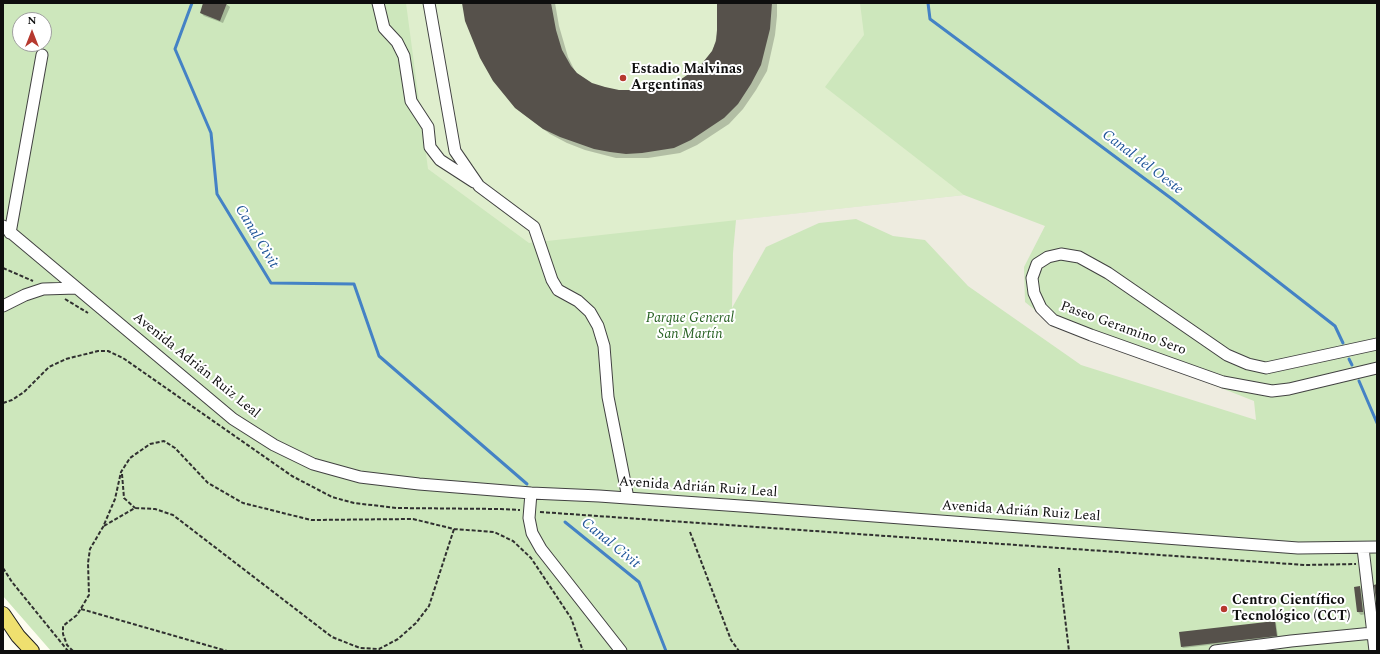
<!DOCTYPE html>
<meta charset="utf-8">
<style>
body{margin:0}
#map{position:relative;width:1380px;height:654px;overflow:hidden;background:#fefdf1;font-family:Spectral,serif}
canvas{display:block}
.frame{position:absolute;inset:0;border:4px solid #0e0e0e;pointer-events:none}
.north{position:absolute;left:12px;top:12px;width:40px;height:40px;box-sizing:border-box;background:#fff;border:1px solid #9f9f9f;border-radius:50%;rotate:0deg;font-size:11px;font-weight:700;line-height:16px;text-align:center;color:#0e0e0e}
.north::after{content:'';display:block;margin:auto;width:14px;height:18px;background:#b6392f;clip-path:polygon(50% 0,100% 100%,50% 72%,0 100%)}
</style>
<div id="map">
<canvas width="1380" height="654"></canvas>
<div class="frame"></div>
<div class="north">N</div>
</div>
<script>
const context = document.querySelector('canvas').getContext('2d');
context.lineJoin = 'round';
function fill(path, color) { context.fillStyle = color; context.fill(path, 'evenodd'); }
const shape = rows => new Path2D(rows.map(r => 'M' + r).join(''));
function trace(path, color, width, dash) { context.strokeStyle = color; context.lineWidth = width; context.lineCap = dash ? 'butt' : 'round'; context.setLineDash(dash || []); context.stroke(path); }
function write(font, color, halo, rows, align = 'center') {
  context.font = font + ' Spectral,serif'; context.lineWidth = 4; context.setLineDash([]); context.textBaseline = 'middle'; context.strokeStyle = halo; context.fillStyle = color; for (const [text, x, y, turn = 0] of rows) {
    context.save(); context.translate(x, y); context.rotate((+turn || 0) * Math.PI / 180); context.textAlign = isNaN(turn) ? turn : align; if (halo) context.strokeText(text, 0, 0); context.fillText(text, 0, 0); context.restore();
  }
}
fill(shape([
 [3,3,1377,3,1377,651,51,651,3,596],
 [20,20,44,20,44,44,20,44]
]), '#cde7bc');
fill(shape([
 [406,3,860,3,864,35,825,87,964,195,529,243,428,169]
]), '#dfeecd');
fill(shape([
 [964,195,1045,226,1024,267,1025,302,1046,319,1254,401,1256,420,1081,365,968,286,925,240,893,236,856,219,819,223,766,247,732,308,733,253,736,220]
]), '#eeece0');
fill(shape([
 [204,3,225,3,230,7,223,23,204,16,201,13],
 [463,3,555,3,559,26,568,57,576,73,592,84,619,91,634,91,680,80,701,67,713,51,718,30,718,3,777,3,777,16,775,35,767,71,756,90,743,109,729,124,697,145,680,153,648,158,616,158,585,150,567,143,550,134,522,113,516,107],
 [1360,588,1363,591,1366,614,1361,615,1358,612],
 [1275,622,1276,623,1278,637,1183,648,1182,647,1181,633]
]), '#0003');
trace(shape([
 [192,3,175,49,211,133,217,194,271,283,354,284,379,356,527,484],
 [928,3,930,19,1172,199,1335,326,1343,343],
 [1349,359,1352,365],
 [1359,381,1377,423],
 [565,522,639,582,666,651]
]), '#4482c5', 3);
fill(shape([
 [203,3,227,3,220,21,200,13],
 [462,3,551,3,556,30,562,50,571,66,577,73,592,83,605,87,619,90,634,90,665,84,680,80,700,66,712,51,716,41,717,30,717,3,772,3,770,29,761,65,751,84,738,104,724,118,691,140,674,148,642,153,626,154,610,152,594,149,560,137,543,129,515,108,493,81,480,58,465,21],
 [1377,584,1377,608,1374,585],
 [1360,586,1363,612,1357,612,1354,587],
 [1275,621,1277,636,1181,647,1179,632]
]), '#56514b');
const minor = shape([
 [378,3,384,28,397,42,404,56,411,101,428,127,430,147,440,160,474,182],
 [429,3,455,151,479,186,534,227,552,280,558,290,578,301,590,312,598,326,604,346,608,397,628,498],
 [3,226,233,419,274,445,313,464,360,477,419,484,531,493,599,496,755,507,1298,548,1377,547],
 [10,233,42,55],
 [3,306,25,295,43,289,77,288],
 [1377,344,1266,368,1248,364,1227,355,1108,273,1079,257,1061,254,1048,257,1037,264,1032,278,1034,293,1041,308,1053,320,1091,335,1223,382,1272,391,1289,389,1377,368],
 [531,493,529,518,532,533,541,549,621,651],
 [1363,548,1375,651],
 [1215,651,1291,641,1373,633]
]);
const major = shape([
 [3,614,18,636,32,651]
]);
trace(minor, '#414141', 13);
trace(major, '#1f1f1f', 16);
trace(shape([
 [3,268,33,281],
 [65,299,88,313],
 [3,403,12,400,24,392,49,367,66,359,98,351,108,351,123,358,292,476,332,497,354,503,397,508,501,509,520,510],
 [122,474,124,498,135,508],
 [540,512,1305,565,1356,564],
 [104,526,135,508,155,509,173,515,332,637,360,648,379,649,398,639,416,623,429,606,454,529],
 [690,532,731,640,739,651],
 [3,568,12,582,68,651],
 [1059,568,1069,651],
 [81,609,227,651],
 [73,651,67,645,63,634,63,626,77,615,89,595,88,563,90,549,103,527,115,499,121,472,130,458,150,444,164,441,175,448,208,483,243,503,311,520,413,519,454,529,494,532,513,541,531,558,571,618,583,651]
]), '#303030', 2, [4, 2]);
trace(minor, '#fff', 11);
trace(major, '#efe06f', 14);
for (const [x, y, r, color] of [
 [623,78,4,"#b6392f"],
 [1224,609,4,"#b6392f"]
]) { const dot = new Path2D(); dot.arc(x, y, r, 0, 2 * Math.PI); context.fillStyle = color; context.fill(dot); trace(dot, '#fff', 1.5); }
write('bold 14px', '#0e0e0e', '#fff', [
 ["Estadio Malvinas",631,70],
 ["Argentinas",631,86],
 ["Centro Científico",1232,601],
 ["Tecnológico (CCT)",1232,617]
], 'left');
write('italic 14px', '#286223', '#fff', [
 ["Parque General",690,319],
 ["San Martín",690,335]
]);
write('14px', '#0e0e0e', '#fff', [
 ["Paseo Geramino Sero",1123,329,20],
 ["Avenida Adrián Ruiz Leal",196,366,39],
 ["Avenida Adrián Ruiz Leal",698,488,4],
 ["Avenida Adrián Ruiz Leal",1021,512,4]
]);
write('italic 15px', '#1f5599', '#fff', [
 ["Canal del Oeste",1142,163,37],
 ["Canal Civit",256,237,59],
 ["Canal Civit",610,544,39]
]);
</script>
